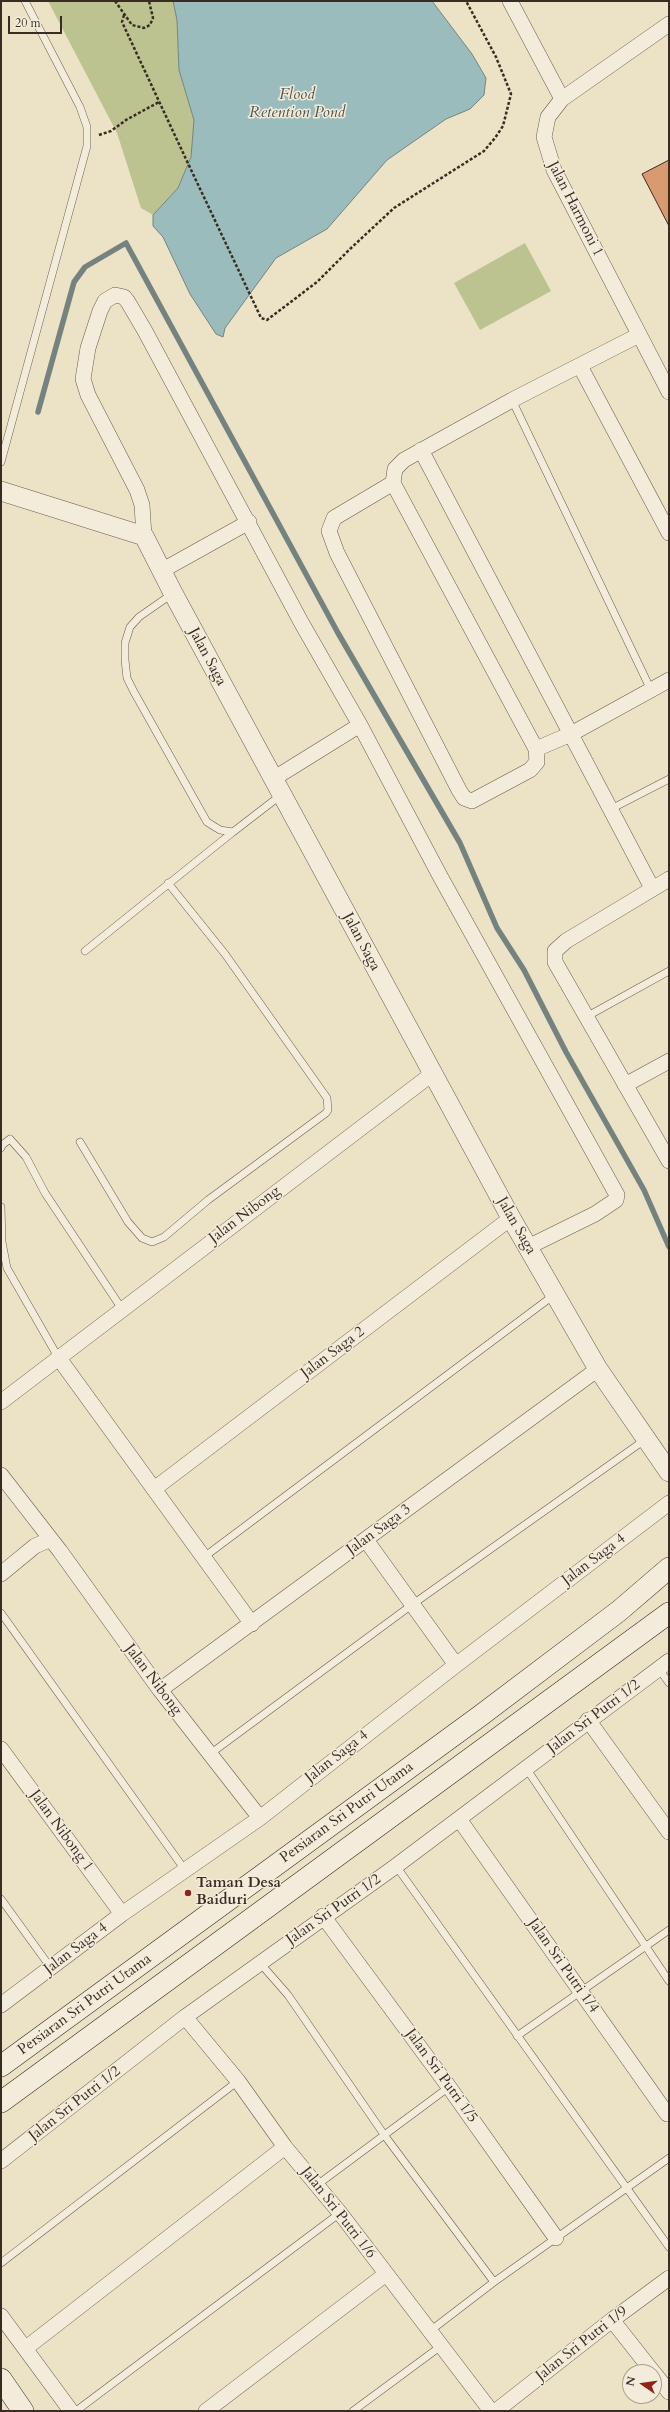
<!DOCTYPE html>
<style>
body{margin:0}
#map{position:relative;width:670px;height:2412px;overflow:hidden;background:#ece2c6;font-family:Cardo,serif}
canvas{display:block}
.frame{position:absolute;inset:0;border:2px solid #392d23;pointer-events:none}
.north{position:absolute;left:622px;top:2364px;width:40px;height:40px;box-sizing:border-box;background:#f3ecda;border:1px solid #a9a091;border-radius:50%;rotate:283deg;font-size:11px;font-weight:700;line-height:16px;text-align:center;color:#392d23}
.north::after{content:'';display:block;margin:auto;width:14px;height:18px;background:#8f2418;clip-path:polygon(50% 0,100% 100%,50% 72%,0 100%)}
.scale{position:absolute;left:8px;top:16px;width:54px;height:18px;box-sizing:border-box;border:2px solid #392d23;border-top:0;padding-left:5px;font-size:12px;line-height:14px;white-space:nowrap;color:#392d23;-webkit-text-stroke:3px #f3ecda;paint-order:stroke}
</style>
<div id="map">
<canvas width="670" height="2412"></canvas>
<div class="frame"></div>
<div class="north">N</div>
<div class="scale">20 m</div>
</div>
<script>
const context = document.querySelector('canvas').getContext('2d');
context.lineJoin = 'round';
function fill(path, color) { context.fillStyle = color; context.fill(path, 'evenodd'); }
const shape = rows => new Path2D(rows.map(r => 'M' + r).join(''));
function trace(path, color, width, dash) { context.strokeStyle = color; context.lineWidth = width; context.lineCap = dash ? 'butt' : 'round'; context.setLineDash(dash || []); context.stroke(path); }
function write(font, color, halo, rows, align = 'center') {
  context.font = font + ' Cardo,serif'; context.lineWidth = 3; context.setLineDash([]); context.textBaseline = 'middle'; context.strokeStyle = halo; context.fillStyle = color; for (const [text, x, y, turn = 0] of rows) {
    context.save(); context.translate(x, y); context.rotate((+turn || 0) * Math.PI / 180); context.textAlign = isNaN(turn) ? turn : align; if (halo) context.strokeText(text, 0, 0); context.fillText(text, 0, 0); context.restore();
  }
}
fill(shape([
 [48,1,173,1,177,20,179,70,194,120,191,156,178,188,153,215,141,208,117,133],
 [525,243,551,291,480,330,454,283]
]), '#bdc291');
const water = shape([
 [173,1,432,1,472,54,486,78,484,95,470,109,446,119,387,160,327,229,276,258,225,328,223,337,216,334,190,294,163,237,153,226,153,215,178,188,191,157,194,120,179,70,177,20,173,1]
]);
fill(water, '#9bbcbd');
trace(water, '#74837f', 1);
trace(shape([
 [38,412,74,282,85,267,126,243,338,633,460,843,497,928,524,970,566,1052,644,1190,669,1247]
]), '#74837f', 5.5);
const building = shape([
 [669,160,669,226,642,174,669,160]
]);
fill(building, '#da9a70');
trace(building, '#392d23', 1);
const service = shape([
 [512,400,651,690],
 [1,462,87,146,87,127,80,107,25,1],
 [172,594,139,617,130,627,125,643,125,660,127,678,134,692,207,822,220,830,233,832,281,795],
 [611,809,669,779],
 [85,951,233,832],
 [586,1017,669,971],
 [80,1142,128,1222,142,1238,152,1242,164,1237,208,1200,326,1113,328,1110,327,1098,225,954,168,883],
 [1,1148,2,1145,10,1139,26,1157,45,1193,122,1309],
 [1,1207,2,1242,7,1268,58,1357],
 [204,1557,554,1295],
 [1,1613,185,1870],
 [659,1669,669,1683],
 [210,1754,413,1604,646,1439],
 [526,1768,669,1981],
 [396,1866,669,2247],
 [1,1899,51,1968],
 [260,1963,288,1995,385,2136,494,2282],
 [517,2036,669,1930],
 [317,2185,449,2087],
 [1,2263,238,2081],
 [430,2331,494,2282,669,2158],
 [76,2411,340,2213],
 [353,2411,441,2346]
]);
const minor = shape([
 [510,1,562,99],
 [669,24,562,99,548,117,544,137,554,170,669,392],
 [639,335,512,400,404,460,395,469,393,483,334,518,329,531,337,553,459,790,464,798,472,801,530,770,537,762,536,749,571,734,669,680],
 [580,366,669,533],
 [421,450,652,888],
 [393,483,536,749],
 [144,536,142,505,137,490,88,395,83,379,88,348,100,311,105,301,115,295,124,297,128,302,145,331,301,622,360,725,273,779],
 [161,571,249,522],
 [360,725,440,876,617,1195,616,1200,595,1214,528,1247],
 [669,879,566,941,555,951,555,962,669,1161],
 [625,1085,669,1061],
 [58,1357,252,1624],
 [1,1402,432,1074],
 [1,1475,60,1551,160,1690,260,1818],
 [154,1489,511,1218],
 [366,1540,456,1665],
 [1,1574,35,1546,49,1540],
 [160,1690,598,1369],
 [588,1720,669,1832],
 [1,1749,122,1914],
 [459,1819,667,2114],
 [323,1916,449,2087,556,2238],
 [1,2005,122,1914,260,1818,456,1665,669,1503],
 [185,2017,238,2081,285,2147,340,2213,491,2411],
 [1,2161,185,2017,396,1866,669,1661],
 [1,2316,71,2411],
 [612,2320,653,2372],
 [26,2348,285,2147],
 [654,2373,669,2392],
 [206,2411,386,2274],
 [496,2411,612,2320,669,2278]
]);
const tertiary = shape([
 [1,491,144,536,173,593,511,1218,598,1369,669,1472]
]);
const secondary = shape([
 [1,2066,480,1716,619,1611,669,1568],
 [1,2102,669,1613],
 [1,2379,23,2411]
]);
trace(service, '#665a4c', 8);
trace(minor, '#665a4c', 16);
trace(tertiary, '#665a4c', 20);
trace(secondary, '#392d23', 22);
trace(shape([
 [115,1,132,25,144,28,150,25,153,18,149,1],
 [124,15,122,22,185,157,254,303,261,318,267,320,317,282,350,249,394,208,484,151,495,138,503,126,511,94,496,57,466,1],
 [99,135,111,131,126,120,159,102]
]), '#392d23', 2.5, [3, 2]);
trace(service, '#f3ecda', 7);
trace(minor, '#f3ecda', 15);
trace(tertiary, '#f3ecda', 19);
trace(secondary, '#f3ecda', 21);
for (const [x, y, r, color] of [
 [188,1893,4,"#8f2418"]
]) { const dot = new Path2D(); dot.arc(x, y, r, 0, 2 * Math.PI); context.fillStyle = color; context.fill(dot); trace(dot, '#f3ecda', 1.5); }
write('15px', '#392d23', '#f3ecda', [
 ["Jalan Harmoni 1",575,209,63],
 ["Jalan Saga",207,657,62],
 ["Jalan Saga",361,942,62],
 ["Jalan Nibong",245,1215,-37],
 ["Jalan Saga",516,1226,60],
 ["Jalan Saga 2",333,1353,-37],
 ["Jalan Saga 3",379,1530,-36],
 ["Jalan Saga 4",594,1560,-37],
 ["Jalan Nibong",153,1680,53],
 ["Jalan Sri Putri 1/2",594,1717,-37],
 ["Jalan Saga 4",337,1757,-38],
 ["Persiaran Sri Putri Utama",347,1813,-36],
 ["Jalan Nibong 1",61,1831,54],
 ["Jalan Sri Putri 1/2",334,1910,-35],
 ["Jalan Saga 4",76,1949,-37],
 ["Jalan Sri Putri 1/4",563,1966,55],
 ["Persiaran Sri Putri Utama",85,2005,-36],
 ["Jalan Sri Putri 1/5",441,2076,54],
 ["Jalan Sri Putri 1/2",75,2104,-38],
 ["Jalan Sri Putri 1/6",338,2213,52],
 ["Jalan Sri Putri 1/9",582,2344,-38]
]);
write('bold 15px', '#392d23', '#f3ecda', [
 ["Taman Desa",196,1884],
 ["Baiduri",196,1901]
], 'left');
write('italic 16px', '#52514a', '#f3ecda', [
 ["Flood",297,95],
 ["Retention Pond",297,113]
]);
</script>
